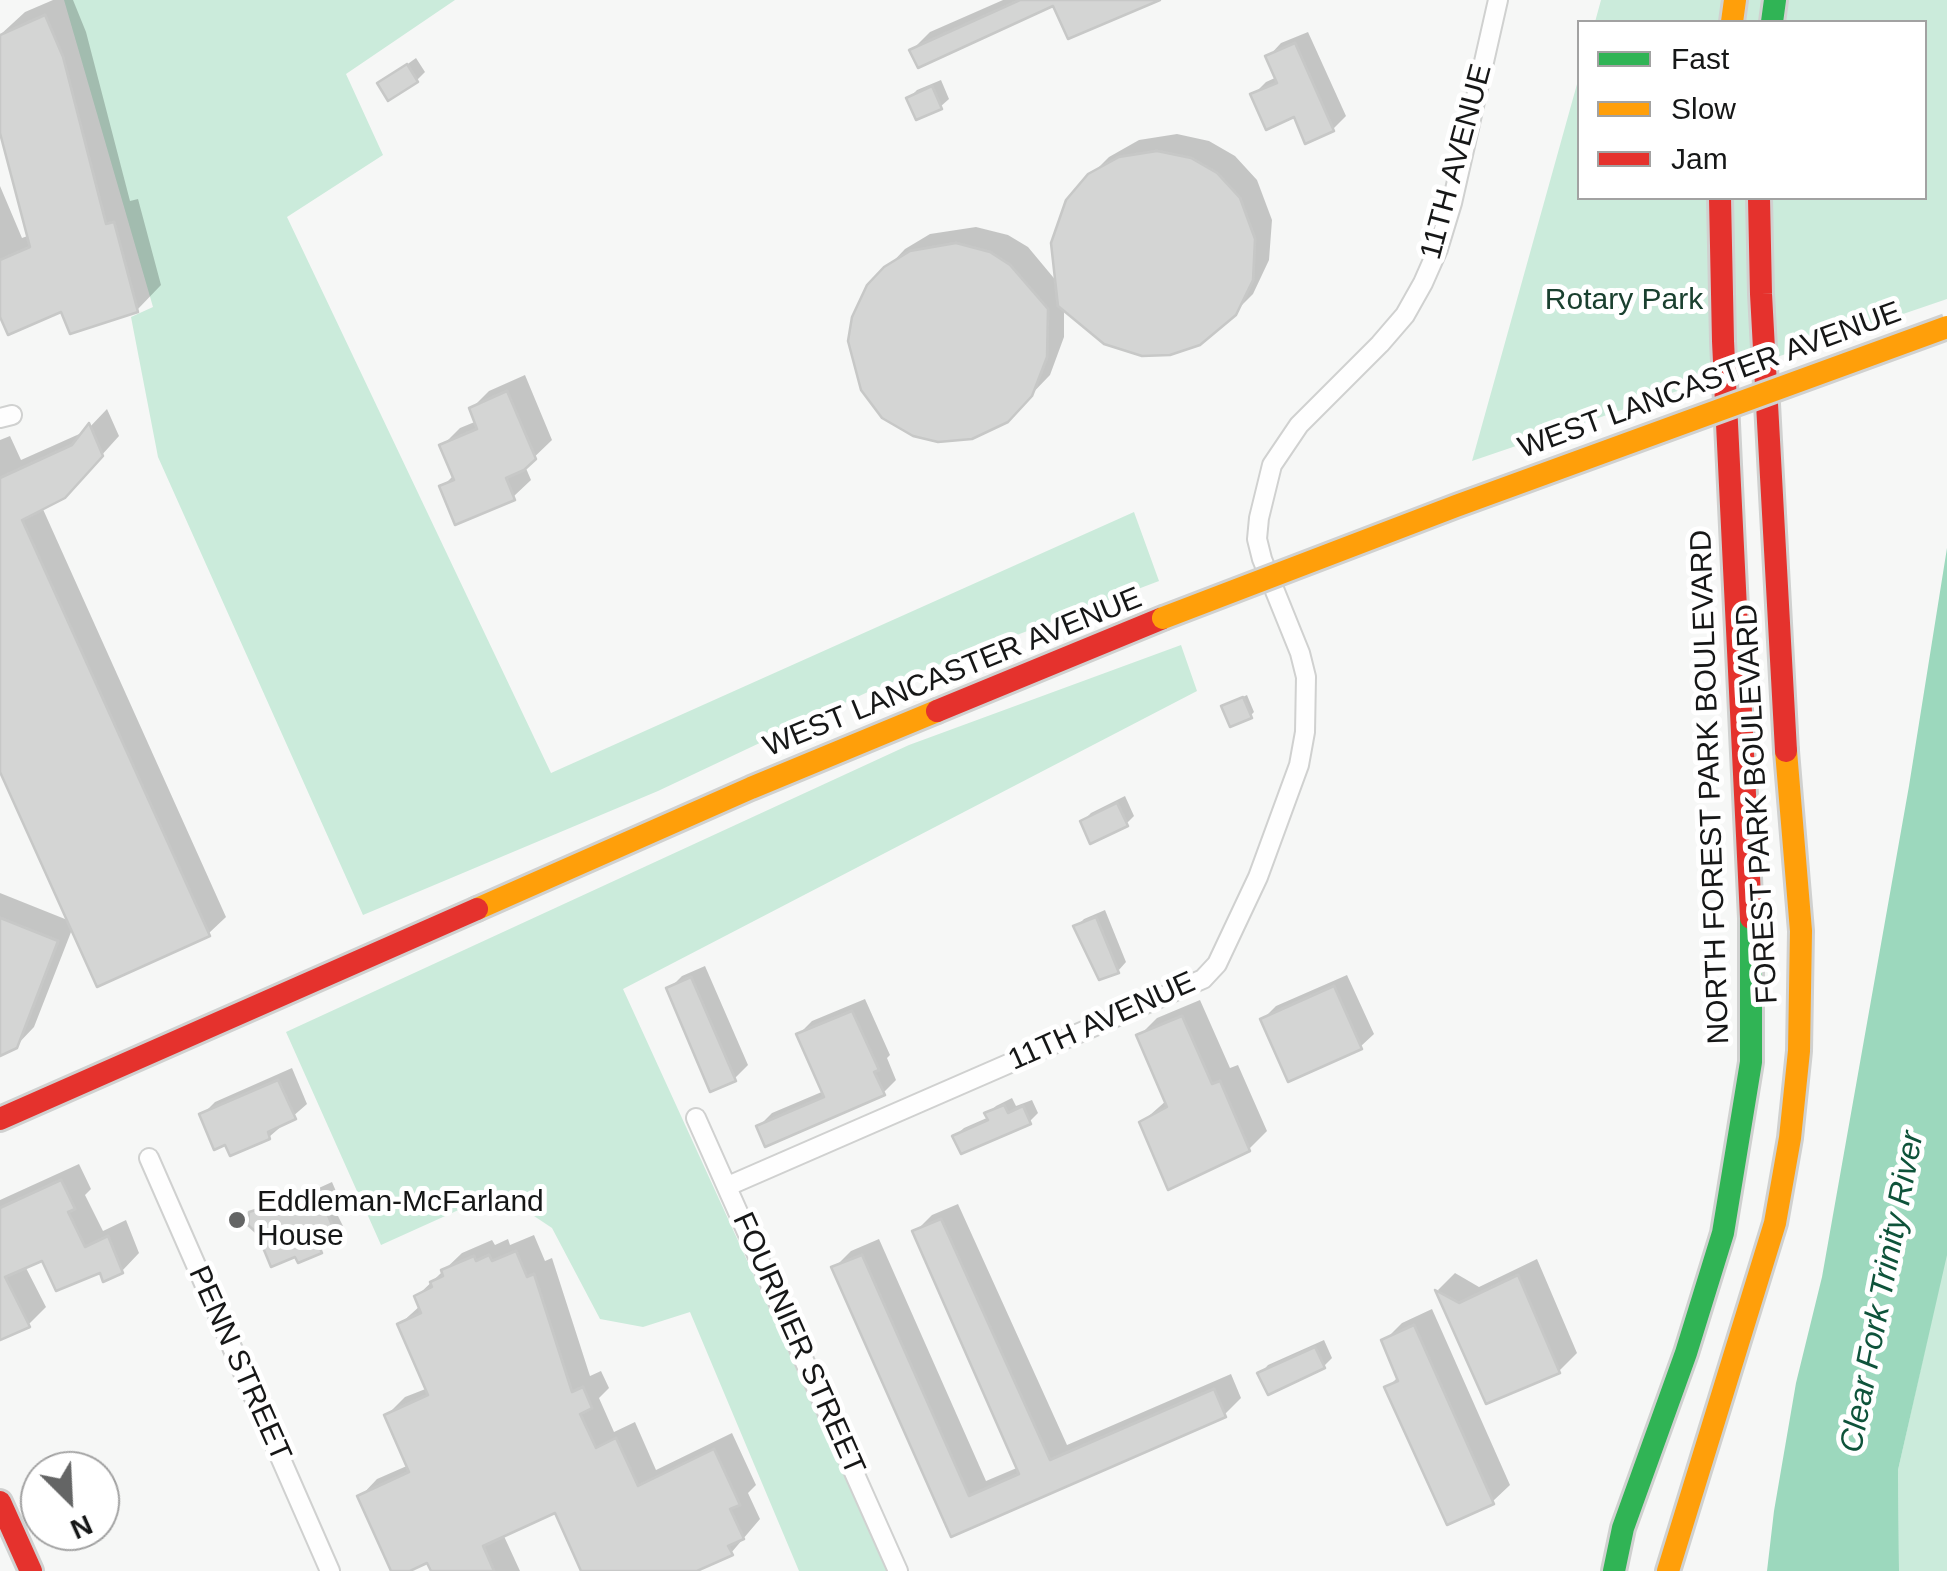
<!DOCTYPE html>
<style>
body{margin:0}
#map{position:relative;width:1947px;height:1571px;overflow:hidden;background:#f6f7f6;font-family:Arial,sans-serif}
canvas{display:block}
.legend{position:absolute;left:1577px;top:20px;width:350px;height:180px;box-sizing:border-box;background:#fff;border:2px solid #a2a2a2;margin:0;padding:12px 18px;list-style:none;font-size:30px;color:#161717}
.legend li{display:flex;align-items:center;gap:20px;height:50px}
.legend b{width:50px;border:2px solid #a2a2a2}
.north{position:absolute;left:20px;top:1451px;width:100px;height:100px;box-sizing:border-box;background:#fff;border:2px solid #a2a2a2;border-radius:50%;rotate:156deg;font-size:28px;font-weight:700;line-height:40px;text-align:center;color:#161717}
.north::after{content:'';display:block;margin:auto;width:35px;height:45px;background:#646565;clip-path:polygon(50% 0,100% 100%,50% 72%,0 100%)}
</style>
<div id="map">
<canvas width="1947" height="1571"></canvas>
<ul class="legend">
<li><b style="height:12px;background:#30b455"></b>Fast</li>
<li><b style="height:12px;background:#ff9f0a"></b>Slow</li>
<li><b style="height:12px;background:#e5322d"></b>Jam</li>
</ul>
<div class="north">N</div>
</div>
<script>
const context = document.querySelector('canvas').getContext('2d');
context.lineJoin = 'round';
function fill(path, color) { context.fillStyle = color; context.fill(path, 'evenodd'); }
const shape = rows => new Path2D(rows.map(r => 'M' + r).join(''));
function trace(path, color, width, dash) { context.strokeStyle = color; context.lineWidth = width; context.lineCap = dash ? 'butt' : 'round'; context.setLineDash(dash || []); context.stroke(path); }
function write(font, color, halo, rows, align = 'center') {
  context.font = font + ' Arial,sans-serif'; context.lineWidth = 10; context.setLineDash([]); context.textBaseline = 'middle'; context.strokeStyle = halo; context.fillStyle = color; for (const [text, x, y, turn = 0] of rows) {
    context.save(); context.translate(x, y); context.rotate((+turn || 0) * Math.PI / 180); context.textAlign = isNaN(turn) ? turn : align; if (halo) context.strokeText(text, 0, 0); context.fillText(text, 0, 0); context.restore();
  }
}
fill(shape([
 [64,0,455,0,346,74,383,155,287,217,551,773,1134,512,1159,581,872,690,658,791,363,915,158,457,131,317,153,307],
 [1601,0,1947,0,1947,299,1472,461,1579,77,1580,198,1924,198,1924,22,1595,22],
 [1181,645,1197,691,623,989,889,1571,799,1571,690,1312,643,1327,600,1319,552,1228,513,1202,474,1203,381,1245,286,1032,909,745],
 [1947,1251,1947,1571,1899,1571,1898,1470]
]), '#cbebdb');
fill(shape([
 [1947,548,1947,1255,1898,1470,1899,1571,1767,1571,1774,1511,1796,1383,1822,1277,1909,786]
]), '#9cd8bd');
fill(shape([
 [53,0,73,0,86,32,130,201,138,199,161,285,137,310,0,310,0,186,22,238,30,235,0,126,0,35,25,12],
 [1003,0,1147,0,1054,3,912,50,930,32],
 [1308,32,1346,116,1333,129,1253,95,1266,82,1277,77,1268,57,1281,43],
 [416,58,425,72,417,80,380,84],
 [941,80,949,99,940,107,909,98,917,90],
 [1177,134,1209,141,1235,156,1257,180,1272,220,1269,260,1253,294,1234,313,1064,308,1064,337,1050,375,1025,401,869,287,905,249,930,234,976,227,1008,235,1028,247,1058,283,1090,176,1109,157,1139,140],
 [525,375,552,440,525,466,531,480,513,497,442,487,454,475,442,446,460,428,477,421,472,408,489,391],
 [107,409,119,436,82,477,42,507,226,917,208,934,73,927,34,1027,16,1046,0,1053,0,893,70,921,0,766,0,440,10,436,21,460,86,431],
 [1247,695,1254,712,1251,715,1228,704],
 [1125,796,1134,816,1126,824,1083,821,1091,813],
 [1105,910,1126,962,1118,971,1076,927,1084,919],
 [705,966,748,1065,735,1078,669,989,682,976],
 [1347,975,1374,1034,1360,1047,1263,1019,1276,1006],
 [865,999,890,1055,887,1058,896,1080,883,1093,759,1126,772,1113,824,1091,799,1034,812,1021],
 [1200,1000,1230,1068,1238,1065,1267,1131,1249,1149,1142,1122,1167,1100,1139,1036,1157,1018],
 [292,1068,307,1104,269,1137,202,1115,215,1102],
 [1012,1098,1016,1106,1032,1100,1038,1113,1029,1122,955,1136,964,1128,989,1117,987,1114,996,1106],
 [79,1164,91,1189,85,1195,103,1231,126,1220,139,1253,122,1271,43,1258,25,1266,46,1307,28,1325,0,1337,0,1200],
 [332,1182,344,1210,338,1216,343,1226,321,1251,251,1213,265,1199,273,1197,278,1200,297,1191,299,1197],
 [958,1204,1067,1445,1231,1374,1241,1398,1224,1415,952,1534,834,1268,851,1251,879,1239,986,1481,1019,1467,915,1232,932,1215],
 [534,1235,545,1261,552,1258,590,1376,601,1371,609,1388,599,1398,614,1432,635,1422,656,1470,732,1433,756,1485,748,1493,760,1519,731,1553,691,1571,584,1571,556,1510,503,1534,520,1571,434,1571,429,1560,404,1571,394,1571,360,1497,377,1479,409,1465,387,1415,405,1397,428,1388,400,1324,421,1305,417,1296,462,1253,492,1240,495,1245,508,1239,510,1245],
 [1537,1259,1577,1353,1559,1371,1487,1401,1438,1290,1455,1273,1479,1287],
 [1432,1309,1510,1485,1492,1502,1387,1388,1399,1376,1384,1341,1402,1323],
 [1324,1340,1332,1358,1324,1366,1260,1374,1268,1365]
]), '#0003');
const building = shape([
 [1020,0,1160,0,1068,39,1053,6,918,68,909,50,1020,0],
 [45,15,63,57,106,224,114,222,138,312,70,334,61,312,8,335,0,317,0,260,30,247,0,133,0,35,45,15],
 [1295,43,1334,131,1305,144,1294,117,1266,130,1250,94,1277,83,1265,56,1295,43],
 [407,64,418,82,388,101,377,83,407,64],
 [932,86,942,109,916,120,906,98,932,86],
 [1157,151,1191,158,1217,173,1240,198,1255,239,1253,280,1236,315,1200,345,1170,355,1142,356,1104,344,1058,306,1051,243,1066,200,1088,174,1119,157,1157,151],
 [956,243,990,252,1010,265,1048,309,1047,357,1032,396,1008,422,972,439,938,442,913,436,882,418,861,390,848,341,852,317,867,285,884,267,910,251,956,243],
 [507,391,536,459,524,470,506,478,515,500,455,525,439,486,454,480,439,445,477,429,469,408,507,391],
 [89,423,103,456,65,498,22,520,210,936,97,987,0,772,0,478,72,445,89,423],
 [1243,697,1252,718,1230,727,1221,706,1243,697],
 [1117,803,1128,826,1090,844,1080,821,1117,803],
 [1096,917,1119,973,1099,980,1073,926,1096,917],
 [0,918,58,941,17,1048,0,1056,0,918],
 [691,977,736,1081,710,1092,666,988,691,977],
 [1334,986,1362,1049,1288,1082,1260,1019,1334,986],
 [852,1011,879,1070,874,1072,885,1095,765,1147,756,1126,824,1097,796,1034,852,1011],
 [1182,1016,1212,1084,1220,1081,1250,1151,1168,1190,1139,1122,1167,1107,1136,1035,1182,1016],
 [278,1080,296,1119,268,1132,270,1139,230,1156,225,1145,214,1150,199,1114,278,1080],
 [1004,1105,1008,1113,1023,1106,1031,1124,961,1154,952,1136,988,1120,984,1113,1004,1105],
 [61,1180,75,1209,68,1212,85,1247,108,1236,123,1273,103,1282,100,1273,56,1291,42,1261,5,1277,30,1327,0,1340,0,1208,61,1180],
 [319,1194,332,1225,325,1229,331,1241,319,1246,322,1253,298,1263,295,1257,271,1267,257,1233,248,1225,249,1212,259,1209,263,1212,284,1203,286,1208,319,1194],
 [941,1219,1050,1460,1214,1389,1226,1417,951,1537,831,1267,862,1255,969,1496,1019,1474,912,1231,941,1219],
 [516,1251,527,1277,534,1274,572,1392,583,1387,592,1408,580,1414,596,1448,616,1438,638,1486,714,1449,740,1505,730,1509,744,1539,728,1546,733,1555,697,1571,581,1571,555,1513,483,1546,494,1571,431,1571,427,1563,410,1571,391,1571,357,1496,409,1472,384,1415,428,1395,397,1324,421,1313,414,1296,432,1287,430,1282,443,1276,441,1270,474,1256,476,1261,489,1255,492,1261,516,1251],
 [1518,1275,1560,1373,1486,1404,1435,1290,1459,1303,1518,1275],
 [1414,1325,1494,1504,1447,1525,1384,1387,1398,1381,1381,1340,1414,1325],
 [1315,1347,1325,1368,1268,1395,1257,1373,1315,1347]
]);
fill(building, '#d4d5d4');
trace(building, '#c7c8c7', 2.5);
const street = shape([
 [0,418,12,415],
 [696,1118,898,1571],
 [149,1158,330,1571],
 [728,1186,1203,979,1217,964,1258,877,1299,765,1305,732,1306,677,1300,653,1262,559,1257,539,1259,518,1272,465,1299,425,1380,344,1405,315,1423,283,1438,249,1452,203,1498,0]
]);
const fast = shape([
 [1772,22,1775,0],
 [1614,1571,1623,1528,1686,1353,1723,1233,1751,1062,1751,918]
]);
const slow = shape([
 [1732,22,1735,0],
 [477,909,751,788,937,711],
 [1668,1571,1775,1223,1790,1138,1799,1051,1801,931,1786,751]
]);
const jam = shape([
 [1720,198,1723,341,1751,918],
 [1759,198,1761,294,1786,751],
 [937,711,1163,618],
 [0,1119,477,909],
 [0,1502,31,1571]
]);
trace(street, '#d0d1d0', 22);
trace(fast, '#d0d1d0', 28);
trace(slow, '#d0d1d0', 28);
trace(jam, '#d0d1d0', 28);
trace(street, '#fefefe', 18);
trace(fast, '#30b455', 22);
trace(slow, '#ff9f0a', 22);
trace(jam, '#e5322d', 22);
const slowBridge = shape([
 [1163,618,1456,506,1947,327]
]);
trace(slowBridge, '#d0d1d0', 28, []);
trace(slowBridge, '#ff9f0a', 22);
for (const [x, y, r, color] of [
 [237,1220,10,"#646565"]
]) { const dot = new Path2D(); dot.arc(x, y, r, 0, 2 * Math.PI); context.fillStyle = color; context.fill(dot); trace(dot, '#fff', 4); }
write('30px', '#161717', '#fff', [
 ["11TH AVENUE",1457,162,-75],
 ["WEST LANCASTER AVENUE",1710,381,-20],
 ["WEST LANCASTER AVENUE",953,673,-22],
 ["NORTH FOREST PARK BOULEVARD",1711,787,-92],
 ["FOREST PARK BOULEVARD",1758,804,-93],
 ["11TH AVENUE",1102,1022,-24],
 ["FOURNIER STREET",798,1344,66],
 ["PENN STREET",239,1364,66]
]);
write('30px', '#1a402f', '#fff', [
 ["Rotary Park",1624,301]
]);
write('30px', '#161717', '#fff', [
 ["Eddleman-McFarland",257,1203],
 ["House",257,1237]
], 'left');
write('italic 32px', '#0e533a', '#fff', [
 ["Clear Fork Trinity River",1883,1292,-79]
]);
</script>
